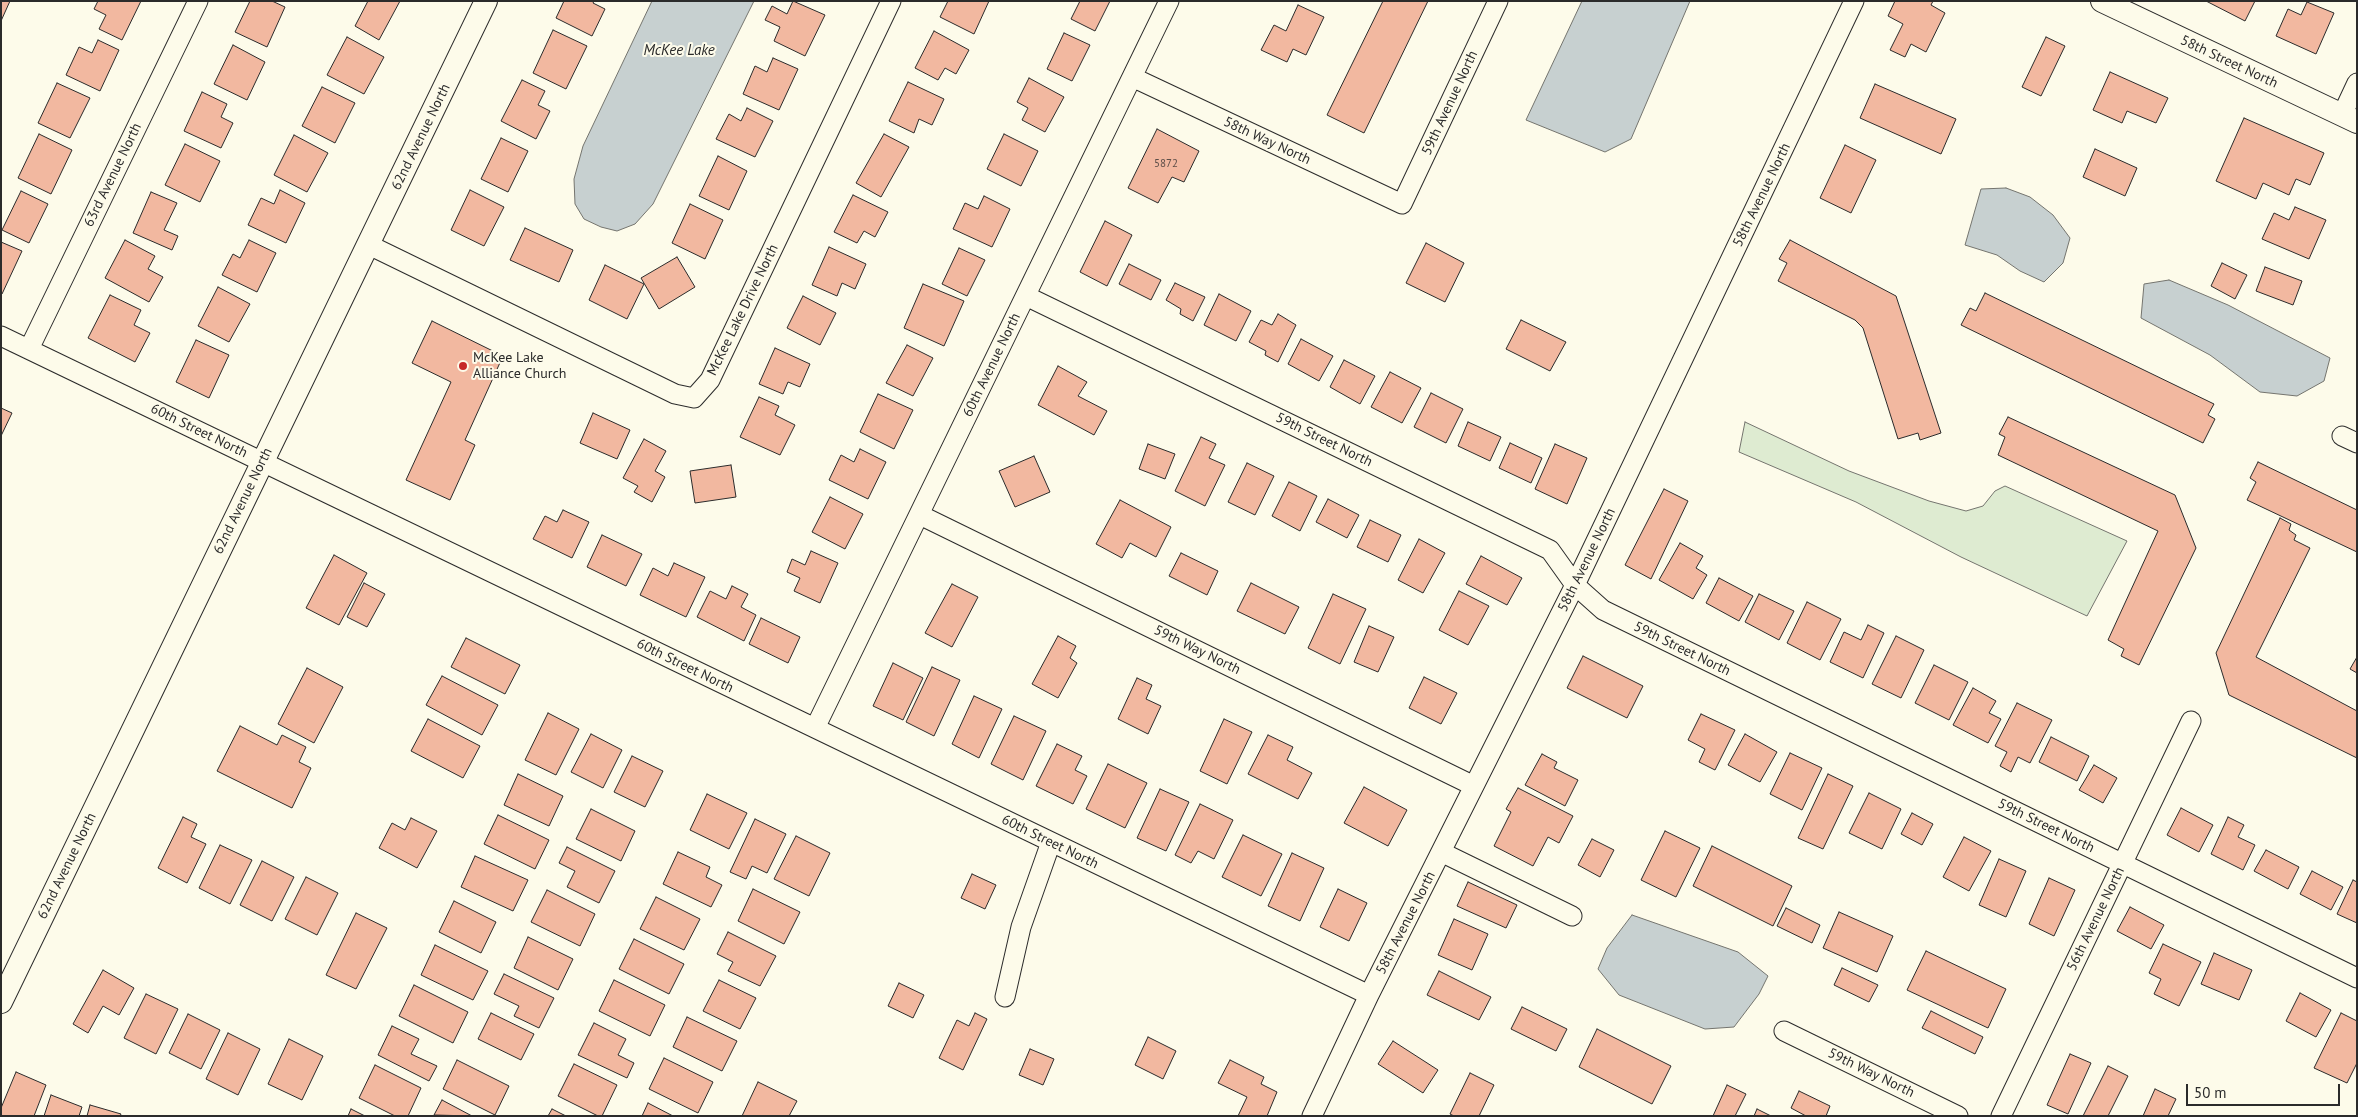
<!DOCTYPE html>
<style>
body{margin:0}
#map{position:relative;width:2358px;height:1117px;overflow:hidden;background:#fdfbea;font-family:"PT Sans",sans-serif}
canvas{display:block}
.frame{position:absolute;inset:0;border:2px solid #2b2b2b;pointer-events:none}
.scale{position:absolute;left:2186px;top:1084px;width:154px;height:22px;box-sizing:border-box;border:2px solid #2b2b2b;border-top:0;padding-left:6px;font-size:15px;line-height:18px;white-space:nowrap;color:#2b2b2b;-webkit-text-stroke:4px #fdfbea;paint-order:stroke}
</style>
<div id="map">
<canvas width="2358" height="1117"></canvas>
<div class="frame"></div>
<div class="scale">50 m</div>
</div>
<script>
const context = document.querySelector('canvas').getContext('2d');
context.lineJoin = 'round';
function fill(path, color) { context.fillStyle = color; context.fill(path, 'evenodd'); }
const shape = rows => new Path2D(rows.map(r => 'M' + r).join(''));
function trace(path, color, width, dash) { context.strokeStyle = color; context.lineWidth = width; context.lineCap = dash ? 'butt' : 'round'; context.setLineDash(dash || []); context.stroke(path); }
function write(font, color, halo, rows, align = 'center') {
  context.font = font + ' "PT Sans",sans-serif'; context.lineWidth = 4; context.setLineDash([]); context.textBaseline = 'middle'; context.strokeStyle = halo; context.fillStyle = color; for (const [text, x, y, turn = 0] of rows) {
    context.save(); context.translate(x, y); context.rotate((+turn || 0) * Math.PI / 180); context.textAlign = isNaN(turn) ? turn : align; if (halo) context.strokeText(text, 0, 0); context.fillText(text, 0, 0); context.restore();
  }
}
const green = shape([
 [1745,422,1849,471,1929,501,1966,511,1983,506,1995,491,2005,486,2127,541,2087,616,1961,557,1856,502,1739,452,1745,422]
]);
fill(green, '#deebd1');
trace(green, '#74746e', 1);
const water = shape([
 [652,1,754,1,653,204,635,224,617,231,601,227,584,219,575,204,574,179,583,146,652,1],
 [1582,1,1690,1,1631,139,1605,152,1526,120,1582,1],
 [2006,188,2030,197,2053,215,2070,238,2063,263,2044,282,2020,271,1997,255,1965,245,1981,189,2006,188],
 [2169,280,2228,305,2330,358,2324,381,2297,396,2260,392,2210,355,2141,318,2144,284,2169,280],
 [1632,915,1738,952,1768,976,1759,994,1734,1027,1705,1029,1619,995,1598,969,1607,948,1632,915]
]);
fill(water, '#c7d0d0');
trace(water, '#74746e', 1);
const building = shape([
 [1,1,10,1,1,21,1,1],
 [98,1,141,1,122,40,99,29,106,15,94,9,98,1],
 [250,1,272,1,285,7,267,47,235,32,250,1],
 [368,1,400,1,379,40,355,26,368,1],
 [564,1,594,1,593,3,605,9,592,36,556,18,564,1],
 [793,1,825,15,805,56,774,41,780,27,765,20,772,6,787,14,793,1],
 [948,1,989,1,974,34,940,17,948,1],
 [1080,1,1110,1,1095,31,1071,19,1080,1],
 [1383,1,1428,1,1364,133,1327,115,1383,1],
 [1895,1,1933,1,1931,5,1945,13,1926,52,1911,44,1905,57,1890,50,1903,24,1888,16,1895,1],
 [2206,1,2255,1,2245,21,2206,1],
 [2307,2,2334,13,2316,54,2276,36,2288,9,2301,15,2307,2],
 [1298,5,1324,17,1306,55,1293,49,1287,62,1261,50,1274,25,1286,31,1298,5],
 [553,30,587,46,566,89,533,73,553,30],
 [934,31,969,50,956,74,945,68,938,80,915,68,934,31],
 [1064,33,1090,45,1072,81,1047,69,1064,33],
 [347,37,384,57,364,94,327,75,347,37],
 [2046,37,2065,46,2041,96,2022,87,2046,37],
 [98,40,119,50,100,91,66,75,79,47,92,53,98,40],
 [233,45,265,62,247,100,214,84,233,45],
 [773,58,798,69,779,110,743,94,755,66,767,72,773,58],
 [2110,72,2168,98,2156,123,2127,111,2122,123,2093,110,2110,72],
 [1029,78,1064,97,1045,132,1022,120,1028,108,1017,102,1029,78],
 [522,80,545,91,538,105,550,111,536,139,501,121,522,80],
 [908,82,944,99,932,125,919,119,914,133,889,121,908,82],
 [57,83,90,98,70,138,38,123,57,83],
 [1875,84,1956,119,1941,154,1860,118,1875,84],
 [322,87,355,103,335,143,302,126,322,87],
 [202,92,227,104,221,117,233,123,221,148,184,131,202,92],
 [747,108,773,121,755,157,716,139,729,114,741,121,747,108],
 [2244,118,2324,153,2310,185,2296,179,2289,195,2263,183,2256,199,2216,181,2244,118],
 [1157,129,1199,151,1184,182,1172,177,1158,203,1128,188,1157,129],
 [39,134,72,150,51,194,18,178,39,134],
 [884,134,909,147,881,197,856,183,884,134],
 [1004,134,1038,151,1021,186,987,169,1004,134],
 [294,135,328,153,307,192,274,175,294,135],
 [501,138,528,151,508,192,481,179,501,138],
 [185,144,220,161,200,202,165,185,185,144],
 [1845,145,1876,160,1851,213,1820,198,1845,145],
 [2095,149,2137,168,2125,196,2083,177,2095,149],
 [718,156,747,171,729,210,699,196,718,156],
 [280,190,305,203,286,243,248,225,261,198,274,204,280,190],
 [470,190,504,207,484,246,451,230,470,190],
 [21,191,48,204,29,243,2,230,21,191],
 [151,192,177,203,164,230,178,236,172,250,133,233,151,192],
 [853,195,888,212,875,237,864,231,857,243,834,232,853,195],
 [984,196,1010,209,992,247,953,229,965,203,978,209,984,196],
 [690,204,723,220,705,259,672,243,690,204],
 [2295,207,2326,220,2309,259,2262,239,2274,213,2289,220,2295,207],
 [1105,221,1132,235,1107,286,1080,272,1105,221],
 [525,228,573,250,559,282,510,260,525,228],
 [125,240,155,256,148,269,163,277,149,302,105,278,125,240],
 [249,240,276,253,257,292,222,275,233,254,240,258,249,240],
 [1790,240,1896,296,1941,433,1920,440,1918,433,1898,439,1863,328,1855,320,1778,281,1787,263,1779,259,1790,240],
 [1,242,22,251,2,294,1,294,1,242],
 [1426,243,1464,263,1445,302,1406,283,1426,243],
 [829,247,866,264,855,289,842,283,837,296,812,285,829,247],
 [959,248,985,260,967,296,942,284,959,248],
 [677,257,695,287,659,309,641,278,677,257],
 [2222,263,2247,275,2235,299,2211,286,2222,263],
 [1129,264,1161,280,1151,300,1119,284,1129,264],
 [605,265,644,284,627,319,589,300,605,265],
 [2265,267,2302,281,2293,305,2256,291,2265,267],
 [1175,283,1205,297,1193,321,1180,314,1181,309,1166,300,1175,283],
 [923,284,964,301,944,346,904,328,923,284],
 [218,287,250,304,229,342,198,326,218,287],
 [1985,293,2214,404,2208,415,2215,419,2203,443,1961,325,1970,308,1976,311,1985,293],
 [1219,294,1251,311,1236,341,1204,325,1219,294],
 [110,295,141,310,134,325,150,333,135,362,88,338,110,295],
 [803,296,836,313,820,345,787,328,803,296],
 [1278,314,1296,325,1278,362,1265,355,1266,351,1249,342,1261,320,1272,325,1278,314],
 [1521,320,1566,342,1550,371,1506,349,1521,320],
 [432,321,503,356,465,440,475,445,450,500,406,480,451,382,412,363,432,321],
 [1301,339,1333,356,1319,381,1288,364,1301,339],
 [196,340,229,355,209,398,176,382,196,340],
 [907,345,933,358,913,396,886,383,907,345],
 [775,348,810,364,800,387,788,382,783,394,759,384,775,348],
 [1344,360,1375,376,1360,404,1330,387,1344,360],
 [1058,366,1087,382,1078,396,1107,411,1094,435,1038,405,1058,366],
 [1390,372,1421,388,1402,423,1371,407,1390,372],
 [1431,393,1463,409,1446,443,1414,427,1431,393],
 [878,394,913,410,894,449,860,432,878,394],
 [759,397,779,406,775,415,795,425,780,455,740,437,759,397],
 [1,408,12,413,1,436,1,408],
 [593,413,630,430,617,459,580,443,593,413],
 [2008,417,2175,495,2196,548,2139,665,2121,656,2124,649,2108,640,2158,531,1998,455,2005,437,1999,434,2008,417],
 [1468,422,1501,437,1490,461,1458,446,1468,422],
 [1201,437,1216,444,1209,458,1225,465,1205,506,1175,491,1201,437],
 [644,439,666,451,655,471,665,477,652,502,634,492,638,486,623,478,644,439],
 [1510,443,1542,458,1531,483,1499,468,1510,443],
 [1148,444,1175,454,1165,479,1139,469,1148,444],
 [1555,444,1587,458,1567,504,1535,489,1555,444],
 [860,449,886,462,868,499,829,480,841,455,854,462,860,449],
 [1034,456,1050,492,1015,507,999,471,1034,456],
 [2258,462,2357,510,2357,552,2247,500,2256,482,2250,478,2258,462],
 [1247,463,1274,476,1255,515,1228,502,1247,463],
 [731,465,736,497,695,503,690,471,731,465],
 [1289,482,1317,496,1300,531,1272,516,1289,482],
 [1664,489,1688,501,1651,579,1625,565,1664,489],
 [830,497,863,514,845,549,812,532,830,497],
 [1328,499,1359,515,1347,538,1316,522,1328,499],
 [1120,500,1171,527,1156,557,1130,543,1122,558,1096,544,1120,500],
 [563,510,589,522,572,558,533,539,545,516,557,522,563,510],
 [2280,518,2291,524,2289,530,2296,535,2294,540,2310,548,2256,657,2357,711,2357,758,2229,695,2216,653,2280,518],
 [1370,520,1401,535,1388,562,1357,547,1370,520],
 [602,535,642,554,626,586,587,567,602,535],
 [1419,539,1445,553,1423,593,1398,580,1419,539],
 [1680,543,1703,556,1696,568,1707,575,1693,599,1659,580,1680,543],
 [811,551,838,563,820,603,794,591,800,578,787,572,792,559,805,565,811,551],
 [1181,553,1218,571,1207,595,1169,576,1181,553],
 [334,555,367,573,339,625,306,608,334,555],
 [1481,556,1522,578,1507,605,1466,584,1481,556],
 [674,563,705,577,686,617,640,595,653,568,668,576,674,563],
 [1719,578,1753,596,1739,621,1706,603,1719,578],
 [364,583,385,594,367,627,347,617,364,583],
 [1251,583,1299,607,1285,634,1237,611,1251,583],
 [952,584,978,597,952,647,925,633,952,584],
 [732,586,748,594,741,607,756,615,744,641,697,617,710,591,726,599,732,586],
 [1459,591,1489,606,1468,645,1439,630,1459,591],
 [1333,594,1366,609,1340,664,1308,648,1333,594],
 [1759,594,1794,611,1779,640,1745,622,1759,594],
 [1807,602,1841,619,1820,660,1787,643,1807,602],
 [761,618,800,637,788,663,749,644,761,618],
 [1868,625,1884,633,1863,678,1830,662,1844,632,1861,640,1868,625],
 [1369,626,1394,637,1378,672,1354,662,1369,626],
 [1058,636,1076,646,1070,658,1077,663,1058,698,1032,684,1058,636],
 [1896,636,1924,650,1901,698,1872,684,1896,636],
 [466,638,520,665,505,694,451,667,466,638],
 [1583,656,1643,686,1627,718,1567,688,1583,656],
 [2357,657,2357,673,2350,669,2357,657],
 [893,663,923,678,903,720,873,706,893,663],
 [1934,665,1968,682,1949,720,1915,703,1934,665],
 [932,667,960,680,934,736,906,722,932,667],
 [307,668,343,687,314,743,278,724,307,668],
 [442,676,498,705,482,735,426,705,442,676],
 [1424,677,1457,693,1441,724,1409,708,1424,677],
 [1137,678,1152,685,1146,699,1161,706,1148,734,1118,719,1137,678],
 [1973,688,1996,701,1989,713,2001,719,1988,743,1953,725,1973,688],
 [974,696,1002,709,979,758,952,744,974,696],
 [2017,703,2052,720,2030,763,2018,757,2011,772,2000,766,2007,752,1995,746,2017,703],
 [548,713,579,729,556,775,525,760,548,713],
 [1701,714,1735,730,1715,770,1699,762,1705,749,1688,740,1701,714],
 [1014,716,1046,731,1023,780,991,764,1014,716],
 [428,719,480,746,463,778,411,751,428,719],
 [1224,719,1252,732,1227,784,1200,771,1224,719],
 [240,726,277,745,282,735,306,747,299,762,311,768,292,808,217,771,240,726],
 [591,734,622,750,603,788,571,772,591,734],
 [1745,734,1777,752,1760,782,1728,765,1745,734],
 [1268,735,1293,747,1287,760,1312,773,1298,799,1248,774,1268,735],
 [2051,737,2089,756,2077,781,2039,762,2051,737],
 [1057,744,1082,756,1075,770,1087,776,1073,804,1036,786,1057,744],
 [1790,753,1822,768,1802,810,1770,794,1790,753],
 [1542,754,1557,762,1554,768,1578,780,1565,806,1525,785,1542,754],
 [632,756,663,771,645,807,614,792,632,756],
 [1108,764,1147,783,1125,828,1086,809,1108,764],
 [2094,765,2117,778,2103,803,2079,790,2094,765],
 [518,774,563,796,549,826,504,805,518,774],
 [1828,774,1853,786,1823,849,1798,838,1828,774],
 [1364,787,1407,810,1388,846,1344,823,1364,787],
 [1518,788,1573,816,1559,843,1548,837,1533,866,1494,846,1511,812,1506,809,1518,788],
 [1160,789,1189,802,1166,851,1137,838,1160,789],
 [1869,793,1901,809,1882,849,1849,833,1869,793],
 [707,794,747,813,729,849,690,830,707,794],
 [1200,804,1233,820,1214,859,1198,851,1191,863,1175,855,1200,804],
 [2181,808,2213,825,2199,852,2167,835,2181,808],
 [591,809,635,831,621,861,576,839,591,809],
 [1912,813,1933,824,1922,845,1901,834,1912,813],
 [498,815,549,840,535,869,484,844,498,815],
 [183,817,197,824,191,837,206,844,187,883,158,868,183,817],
 [2228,817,2244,825,2238,837,2255,845,2243,870,2211,854,2228,817],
 [411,818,437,831,417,868,379,848,392,823,405,830,411,818],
 [755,819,786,834,767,873,752,866,746,879,730,872,755,819],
 [1665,831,1700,848,1676,897,1641,880,1665,831],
 [1243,835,1282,854,1261,896,1222,877,1243,835],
 [796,836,830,853,809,896,774,879,796,836],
 [1964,837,1991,851,1969,891,1943,877,1964,837],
 [1592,839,1614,850,1600,877,1578,865,1592,839],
 [220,845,252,860,230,904,199,888,220,845],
 [1712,846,1792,886,1773,926,1693,886,1712,846],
 [567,847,615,871,599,903,567,887,575,871,559,863,567,847],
 [2266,850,2299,867,2288,889,2254,871,2266,850],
 [678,852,710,867,706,877,722,885,711,907,663,884,678,852],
 [1292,853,1324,868,1300,921,1268,906,1292,853],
 [475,856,528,880,513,911,461,887,475,856],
 [1999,859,2026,871,2006,917,1979,905,1999,859],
 [262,861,294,877,272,921,240,905,262,861],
 [2312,871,2343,887,2331,910,2300,894,2312,871],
 [972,874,996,885,985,909,961,898,972,874],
 [306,877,338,893,317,935,285,919,306,877],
 [2049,878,2075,890,2054,936,2029,924,2049,878],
 [2353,880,2357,882,2357,923,2337,914,2353,880],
 [1468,882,1517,905,1506,928,1457,906,1468,882],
 [753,889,800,912,784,944,738,921,753,889],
 [1338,889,1367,903,1349,941,1320,927,1338,889],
 [547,890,595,914,580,946,531,922,547,890],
 [656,897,700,919,684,950,640,929,656,897],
 [454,901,496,922,481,953,439,932,454,901],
 [2130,907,2164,925,2151,949,2117,931,2130,907],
 [1786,908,1820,925,1812,943,1777,926,1786,908],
 [1839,912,1893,936,1877,972,1823,948,1839,912],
 [356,913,387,928,356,989,326,975,356,913],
 [1454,919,1488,934,1472,970,1438,955,1454,919],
 [728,932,776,956,760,986,728,971,733,962,717,954,728,932],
 [528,937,573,959,558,990,514,968,528,937],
 [634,939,684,964,669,994,619,969,634,939],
 [2163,944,2201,962,2179,1006,2154,994,2161,979,2149,973,2163,944],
 [435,945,488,971,473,1000,421,975,435,945],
 [1926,951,2006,989,1988,1028,1907,990,1926,951],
 [2214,953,2252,970,2239,1000,2201,984,2214,953],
 [1842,968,1878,985,1869,1002,1834,985,1842,968],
 [103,970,134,988,119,1015,103,1006,88,1033,73,1024,103,970],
 [1439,971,1491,997,1479,1020,1427,995,1439,971],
 [504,974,554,998,539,1028,514,1016,519,1006,494,994,504,974],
 [614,980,665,1005,650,1036,599,1011,614,980],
 [719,980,756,998,740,1029,703,1011,719,980],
 [899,983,924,995,913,1018,888,1006,899,983],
 [414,985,468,1012,453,1043,399,1016,414,985],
 [2300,993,2331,1010,2316,1037,2286,1021,2300,993],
 [146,994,178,1009,156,1054,124,1038,146,994],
 [1522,1007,1567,1029,1556,1051,1511,1029,1522,1007],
 [1931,1011,1983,1037,1975,1054,1922,1028,1931,1011],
 [491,1013,534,1034,521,1060,478,1039,491,1013],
 [975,1013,987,1019,963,1070,939,1058,957,1020,969,1026,975,1013],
 [2341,1013,2357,1021,2357,1063,2347,1083,2314,1068,2341,1013],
 [188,1014,220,1030,201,1069,169,1053,188,1014],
 [687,1017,737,1041,722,1071,673,1047,687,1017],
 [594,1023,626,1039,618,1055,634,1063,627,1078,578,1055,594,1023],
 [392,1026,419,1039,411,1054,437,1066,429,1081,378,1055,392,1026],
 [1597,1029,1671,1066,1652,1104,1579,1067,1597,1029],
 [228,1033,260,1049,238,1095,206,1079,228,1033],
 [1148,1037,1176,1051,1163,1079,1135,1065,1148,1037],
 [289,1039,323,1056,302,1100,268,1084,289,1039],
 [1393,1041,1438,1070,1423,1093,1378,1064,1393,1041],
 [1030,1049,1054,1059,1043,1085,1019,1075,1030,1049],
 [2070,1054,2091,1063,2068,1114,2047,1105,2070,1054],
 [664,1058,713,1082,698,1113,649,1089,664,1058],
 [457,1060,509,1086,495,1115,443,1089,457,1060],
 [1230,1060,1264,1077,1261,1084,1277,1092,1267,1116,1238,1116,1247,1097,1218,1083,1230,1060],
 [574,1064,617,1085,602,1116,598,1116,558,1096,574,1064],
 [375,1065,421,1088,408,1116,395,1116,359,1098,375,1065],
 [2108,1066,2128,1076,2108,1116,2083,1116,2108,1066],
 [16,1072,46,1085,34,1116,1,1116,1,1108,16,1072],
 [1470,1073,1494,1085,1479,1116,1454,1116,1450,1114,1470,1073],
 [758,1082,797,1101,789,1116,742,1116,758,1082],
 [1727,1085,1746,1094,1735,1116,1713,1116,1727,1085],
 [2155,1089,2176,1099,2168,1116,2143,1116,2155,1089],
 [1799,1091,1830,1106,1826,1116,1806,1116,1791,1108,1799,1091],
 [51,1095,82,1107,79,1116,44,1116,51,1095],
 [442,1100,472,1116,434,1115,442,1100],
 [648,1103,673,1116,642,1116,648,1103],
 [90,1105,121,1114,120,1116,87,1116,90,1105],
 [351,1109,365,1116,348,1116,351,1109],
 [552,1109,566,1116,548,1116,552,1109],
 [1757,1109,1771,1116,1754,1116,1757,1109]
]);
fill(building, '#f2b8a0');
trace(building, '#2b2b2b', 1);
const minor = shape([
 [1132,77,1402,204,1498,1],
 [2342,115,2357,83],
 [369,245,675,394,694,398,710,380,891,1],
 [1026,296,1550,550,1575,585,1603,610,2357,978],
 [1,336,1369,995],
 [29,349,198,1],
 [2342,436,2357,443],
 [920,515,1474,786],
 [815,728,1169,1],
 [1441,852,1572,916],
 [1005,997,1021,927,1051,842],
 [1784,1031,1958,1116],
 [1312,1116,1369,995,1575,585,1854,1],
 [2001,1116,2191,721]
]);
const tertiary = shape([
 [2102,1,2357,122],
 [1,1002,486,1]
]);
trace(minor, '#2b2b2b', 21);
trace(tertiary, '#2b2b2b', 24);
trace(minor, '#fdfbea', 19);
trace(tertiary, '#fdfbea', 22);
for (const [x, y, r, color] of [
 [463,366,5,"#c62828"]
]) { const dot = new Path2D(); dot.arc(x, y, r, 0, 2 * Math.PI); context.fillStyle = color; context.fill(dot); trace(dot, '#fdfbea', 2); }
write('11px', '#5d4e48', null, [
 ["5872",1166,164]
]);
write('14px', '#2b2b2b', '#fdfbea', [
 ["58th Street North",2229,62,25],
 ["59th Avenue North",1450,103,-65],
 ["62nd Avenue North",421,137,-64],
 ["58th Way North",1267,141,25],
 ["63rd Avenue North",113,175,-64],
 ["58th Avenue North",1762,195,-64],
 ["McKee Lake Drive North",743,310,-64],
 ["60th Avenue North",992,365,-64],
 ["60th Street North",199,431,26],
 ["59th Street North",1324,440,26],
 ["62nd Avenue North",243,501,-64],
 ["58th Avenue North",1587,560,-64],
 ["59th Street North",1682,649,26],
 ["59th Way North",1197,650,26],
 ["60th Street North",685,666,26],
 ["59th Street North",2046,826,26],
 ["60th Street North",1050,842,26],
 ["62nd Avenue North",67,866,-64],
 ["56th Avenue North",2096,919,-64],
 ["58th Avenue North",1406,923,-63],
 ["59th Way North",1871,1073,26]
]);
write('14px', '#2b2b2b', '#fdfbea', [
 ["McKee Lake",473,358],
 ["Alliance Church",473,374]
], 'left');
write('italic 15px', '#2b2b2b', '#fdfbea', [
 ["McKee Lake",679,51]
]);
</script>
